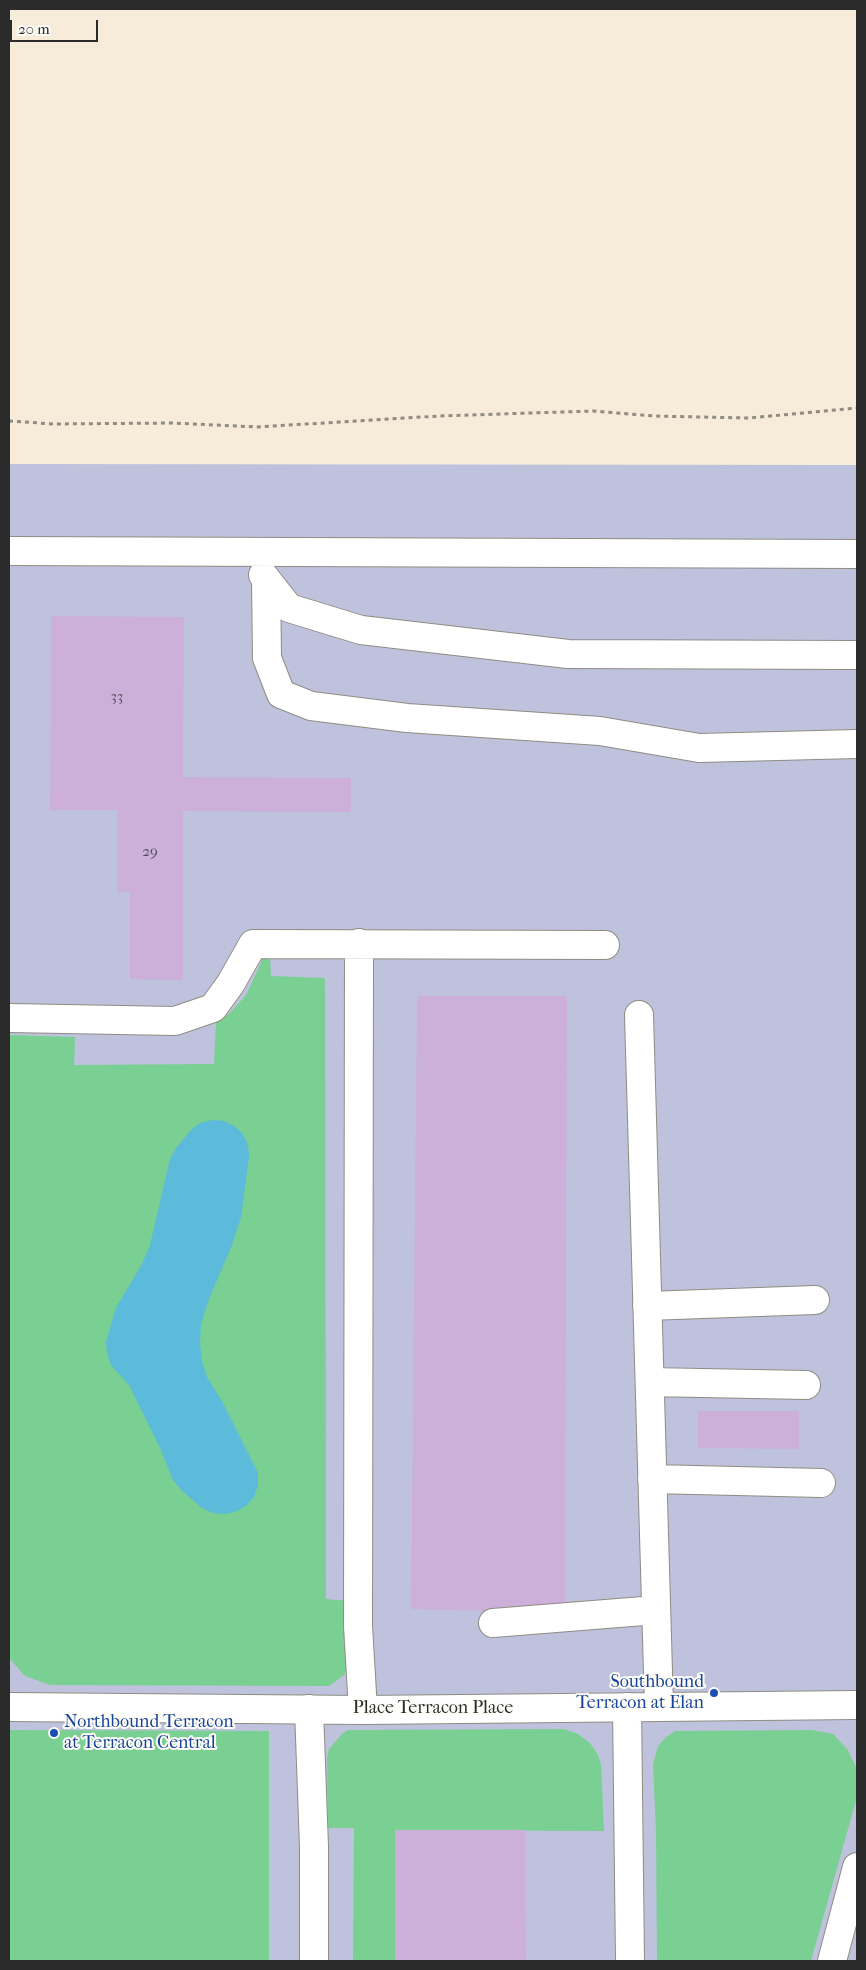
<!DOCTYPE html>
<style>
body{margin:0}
#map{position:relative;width:866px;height:1970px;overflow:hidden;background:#f6ecd9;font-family:"IM FELL French Canon",serif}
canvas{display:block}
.frame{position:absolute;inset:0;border:10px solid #2b2b2b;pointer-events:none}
.scale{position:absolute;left:10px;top:20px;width:88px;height:22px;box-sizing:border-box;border:2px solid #2b2b2b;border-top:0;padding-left:6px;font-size:15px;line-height:18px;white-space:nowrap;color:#2b2b2b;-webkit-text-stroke:4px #fdfcf7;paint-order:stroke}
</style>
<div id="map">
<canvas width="866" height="1970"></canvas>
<div class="frame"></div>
<div class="scale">20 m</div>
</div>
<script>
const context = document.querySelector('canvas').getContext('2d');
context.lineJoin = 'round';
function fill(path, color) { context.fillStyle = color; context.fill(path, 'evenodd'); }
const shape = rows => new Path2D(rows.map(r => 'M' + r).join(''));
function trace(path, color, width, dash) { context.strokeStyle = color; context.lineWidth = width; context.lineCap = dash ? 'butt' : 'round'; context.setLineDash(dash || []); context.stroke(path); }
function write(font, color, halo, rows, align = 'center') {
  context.font = font + ' "IM FELL French Canon",serif'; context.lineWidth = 4; context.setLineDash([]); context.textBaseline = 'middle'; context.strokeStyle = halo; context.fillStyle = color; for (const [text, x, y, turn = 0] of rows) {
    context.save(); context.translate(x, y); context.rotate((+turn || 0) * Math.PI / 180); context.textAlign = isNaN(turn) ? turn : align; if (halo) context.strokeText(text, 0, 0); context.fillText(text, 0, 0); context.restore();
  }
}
fill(shape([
 [9,464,857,465,857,1961,9,1961]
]), '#bfc2dd');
fill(shape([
 [262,955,270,955,271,976,325,978,326,1599,350,1601,351,1661,344,1675,329,1686,50,1685,25,1676,9,1658,9,1035,75,1037,74,1065,214,1064,216,1022,229,1014,246,995,261,963],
 [564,1729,578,1734,590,1743,598,1755,601,1764,604,1831,395,1830,395,1961,353,1961,354,1828,328,1828,327,1758,329,1749,342,1734,348,1730],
 [9,1730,269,1731,269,1961,9,1961],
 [812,1730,833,1734,848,1750,857,1770,857,1797,811,1961,657,1961,656,1832,653,1764,658,1746,666,1737,675,1731]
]), '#7acf93');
fill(shape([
 [212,1120,224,1121,234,1126,243,1134,248,1145,249,1157,241,1217,232,1245,209,1299,201,1324,200,1343,202,1361,207,1377,223,1403,258,1473,258,1485,254,1497,246,1506,235,1512,224,1514,212,1513,201,1507,181,1490,173,1480,161,1450,129,1385,111,1365,107,1353,106,1342,116,1308,142,1264,150,1245,170,1159,176,1148,191,1130,200,1123]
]), '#5cbada');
fill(shape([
 [51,616,184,617,183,777,351,778,351,812,183,811,183,980,130,979,130,892,117,892,117,810,50,810],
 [417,996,567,996,565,1613,411,1609],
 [698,1411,799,1411,799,1449,698,1448],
 [395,1830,525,1830,526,1961,395,1961]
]), '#ccb0d9');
const minor = shape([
 [9,551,857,554],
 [263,575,289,608,361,630,568,654,857,655],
 [266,579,267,658,281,694,311,706,407,718,600,731,699,748,857,744],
 [359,943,358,1626,363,1710],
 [639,1015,659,1707],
 [9,1018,175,1021,213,1008,231,983,253,944,605,945],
 [647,1306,815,1300],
 [650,1382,806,1385],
 [652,1479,821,1483],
 [493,1623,656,1610],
 [9,1707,363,1710,857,1705],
 [627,1707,630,1961],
 [309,1709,314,1847,314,1961],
 [832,1961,857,1867]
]);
trace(minor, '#908c82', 30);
trace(shape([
 [9,421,54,424,172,423,257,427,439,416,593,411,654,416,749,418,857,408]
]), '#908c82', 3, [4, 4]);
trace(minor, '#fff', 28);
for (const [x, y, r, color] of [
 [714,1693,5,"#1a4fb4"],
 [54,1733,5,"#1a4fb4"]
]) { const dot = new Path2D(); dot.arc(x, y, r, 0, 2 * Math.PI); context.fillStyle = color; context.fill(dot); trace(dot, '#fdfcf7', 2); }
write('15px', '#534c56', null, [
 ["33",117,697],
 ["29",150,852]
]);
write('18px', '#164399', '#fdfcf7', [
 ["Southbound",704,1683],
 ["Terracon at Elan",704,1704],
 ["Northbound Terracon",64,1723,"left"],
 ["at Terracon Central",64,1744,"left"]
], 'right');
write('18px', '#2b2b2b', '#fdfcf7', [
 ["Place Terracon Place",433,1709]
]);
</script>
